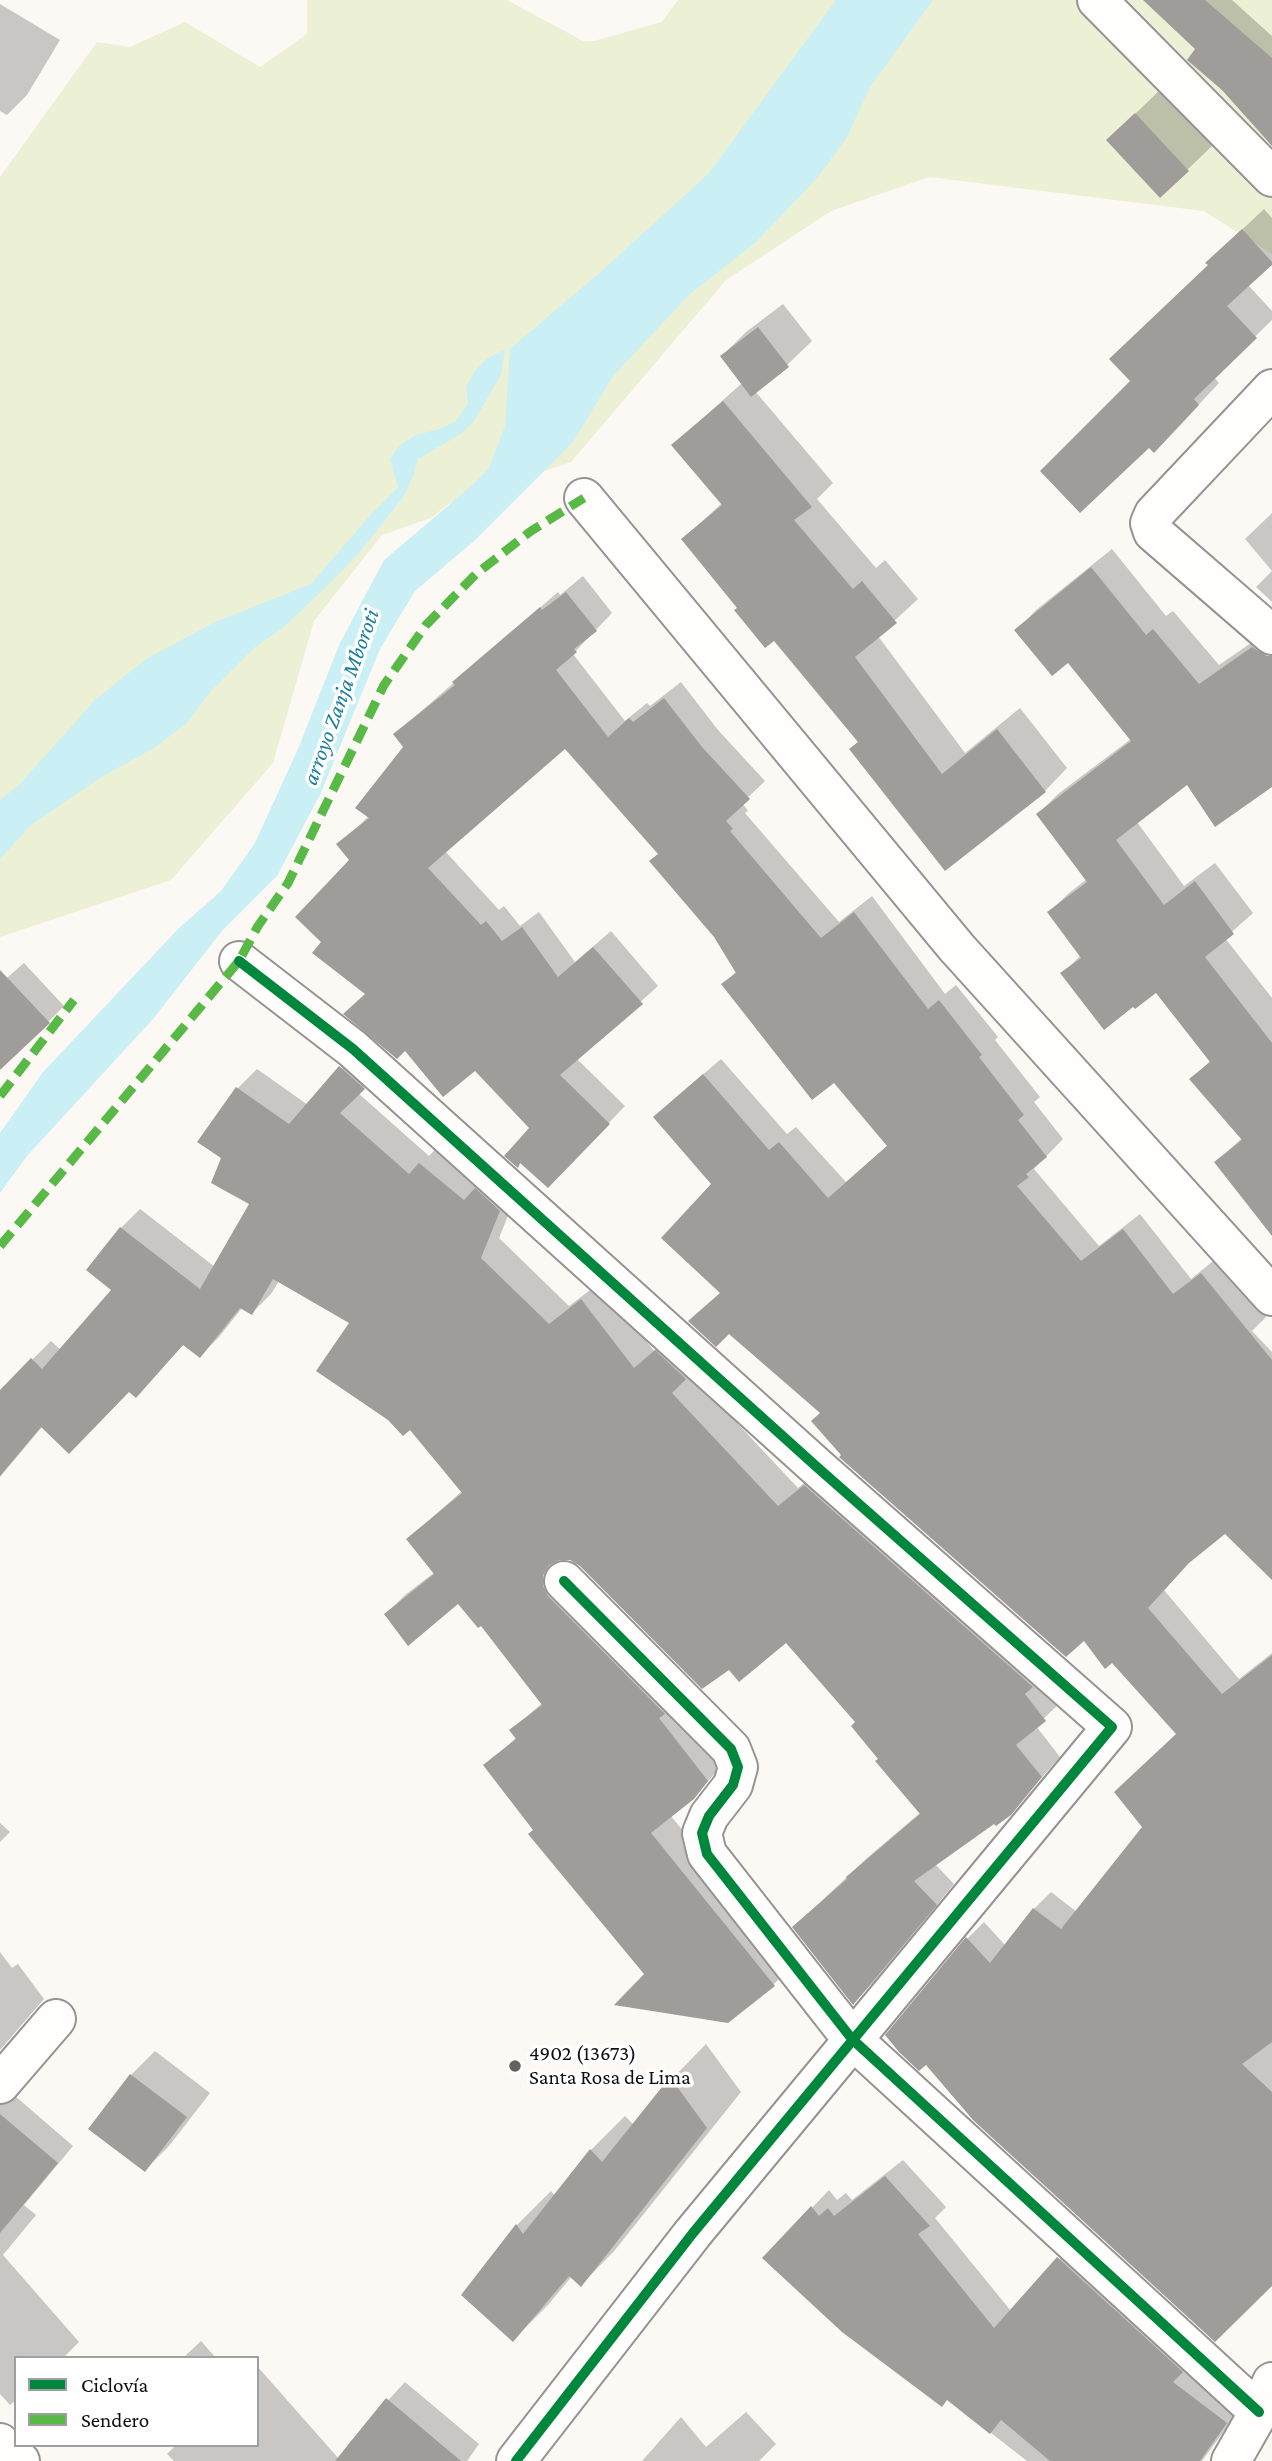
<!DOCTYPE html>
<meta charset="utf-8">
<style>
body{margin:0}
#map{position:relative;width:1272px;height:2461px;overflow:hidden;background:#fcf8f4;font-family:"Crimson Pro",serif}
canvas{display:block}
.legend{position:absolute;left:14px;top:2356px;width:245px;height:91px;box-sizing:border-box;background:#fff;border:2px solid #9f9f9f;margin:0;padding:9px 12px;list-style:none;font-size:21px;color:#0f0f0f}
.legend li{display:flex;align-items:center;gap:14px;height:35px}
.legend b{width:35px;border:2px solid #9f9f9f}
</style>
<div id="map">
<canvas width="1272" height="2461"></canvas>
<ul class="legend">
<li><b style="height:9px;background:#00873e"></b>Ciclovía</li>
<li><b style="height:9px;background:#58b947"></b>Sendero</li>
</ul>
</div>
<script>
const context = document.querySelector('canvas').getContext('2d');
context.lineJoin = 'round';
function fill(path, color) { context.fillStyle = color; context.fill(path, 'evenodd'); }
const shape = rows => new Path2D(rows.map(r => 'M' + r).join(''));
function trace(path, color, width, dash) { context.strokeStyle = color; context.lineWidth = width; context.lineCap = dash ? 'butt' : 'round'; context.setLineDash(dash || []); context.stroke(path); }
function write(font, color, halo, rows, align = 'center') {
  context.font = font + ' "Crimson Pro",serif'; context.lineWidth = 7; context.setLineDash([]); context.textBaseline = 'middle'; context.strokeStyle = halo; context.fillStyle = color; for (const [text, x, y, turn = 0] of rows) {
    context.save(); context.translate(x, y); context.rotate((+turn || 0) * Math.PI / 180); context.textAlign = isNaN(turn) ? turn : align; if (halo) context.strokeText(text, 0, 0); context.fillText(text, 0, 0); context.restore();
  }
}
fill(shape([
 [307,0,507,0,583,41,594,41,662,22,678,0,1272,0,1272,254,1204,211,929,177,831,211,726,280,571,462,450,503,431,518,382,535,314,621,273,763,171,880,0,937,0,177,97,42,130,47,185,22,260,67,307,34]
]), '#ecf0d4');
fill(shape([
 [836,0,933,0,870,87,847,137,818,177,756,242,690,294,613,376,573,442,473,542,415,591,380,649,320,795,277,876,222,931,153,1019,27,1156,0,1193,0,1133,43,1072,179,928,221,891,255,843,298,749,340,643,384,560,470,487,489,468,505,426,510,349,604,269,709,173],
 [505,349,501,375,474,421,462,433,418,459,413,476,404,496,359,553,329,584,283,628,255,647,210,692,187,723,154,748,103,776,31,825,0,859,0,800,19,785,95,700,146,659,215,622,311,584,372,513,398,487,390,459,400,445,415,435,436,430,455,422,468,404,466,387,474,372,486,359]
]), '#caf0f5');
fill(shape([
 [1146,0,1232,0,1272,36,1272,114,1197,49],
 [0,4,60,40,27,95,7,115,0,111],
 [1160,90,1212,146,1187,170,1133,116],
 [1264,209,1272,218,1272,263,1248,285,1272,311,1272,320,1214,377,1219,383,1175,430,1132,381,1210,265,1229,242],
 [783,304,812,341,787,365,755,391,833,483,817,499,876,568,885,560,918,599,878,636,965,753,1020,708,1067,768,1045,791,945,868,860,741,775,638,739,607,683,539,722,503,673,445,742,383,722,356,746,332],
 [1272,513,1272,602,1256,587,1272,571,1245,539],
 [1112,549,1166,616,1173,611,1219,665,1251,643,1272,673,1272,785,1187,783,1137,822,1184,886,1215,863,1253,913,1225,938,1272,998,1272,1233,1216,1162,1242,1138,1192,1079,1211,1060,1157,991,1062,974,1081,955,1049,912,1069,893,1087,879,1038,814,1058,794,1131,739,1068,661,1017,630,1036,610],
 [583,576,612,613,573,654,625,721,647,703,650,706,681,682,718,730,765,781,742,803,748,811,745,813,839,922,872,896,945,994,956,985,998,1037,995,1040,1040,1097,1034,1102,1063,1139,1034,1169,1099,1246,1140,1214,1191,1279,1218,1257,1266,1317,1252,1331,1272,1352,1272,1577,1225,1531,1193,1557,1164,1590,1239,1679,1272,1653,1272,2283,927,2063,888,2035,968,1938,984,1922,1006,1946,1034,1909,1051,1892,1077,1912,1144,1827,1177,1734,1113,1660,843,1455,822,1412,721,1292,713,1184,672,1101,721,1059,787,1134,796,1127,846,1182,888,1145,834,1081,723,984,737,971,660,853,565,747,445,851,499,910,504,906,520,926,539,912,575,962,611,931,658,986,577,1059,625,1106,548,1186,521,1162,518,1166,532,1128,475,1068,405,1049,366,994,323,942,351,860,339,844,369,816,405,747,395,734,558,592,560,595],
 [24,963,64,1006,48,1022,0,1043,0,984],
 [360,1048,383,1069,358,1093,429,1156,439,1145,518,1191,499,1238,569,1306,601,1282,654,1351,675,1332,690,1373,798,1488,824,1467,1063,1700,1036,1726,1060,1757,1010,1813,995,1821,935,1864,954,1884,872,1984,853,2003,794,1927,867,1858,921,1812,880,1759,857,1722,786,1640,729,1668,581,1564,569,1558,562,1558,561,1566,726,1761,693,1798,671,1816,792,1966,773,1985,646,1974,485,1766,517,1737,512,1730,542,1703,481,1623,459,1602,386,1614,405,1595,435,1572,408,1539,462,1491,352,1322,279,1281,271,1294,252,1313,242,1308,219,1337,200,1356,184,1344,136,1396,129,1390,42,1427,0,1477,0,1399,3,1389,51,1341,61,1350,114,1290,121,1228,140,1209,215,1267,251,1204,223,1158,199,1141,238,1088,257,1069,308,1105],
 [0,1823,10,1832,0,1842],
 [0,1952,12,1968,18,1964,44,1999,0,2050],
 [706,2044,741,2092,615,2250,581,2285,572,2276,548,2305,513,2340,464,2294,517,2225,551,2191,555,2196,591,2150,625,2116,634,2125,672,2079],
 [155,2051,210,2093,169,2146,145,2170,131,2075],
 [0,2083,73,2146,24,2205,36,2215,3,2255,79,2342,63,2358,16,2358,16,2400,10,2405,0,2394],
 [903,2160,946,2207,935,2218,1011,2311,1076,2241,1243,2405,1202,2461,1027,2461,765,2257,829,2190,837,2200,846,2193,852,2200],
 [201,2341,216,2358,183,2358],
 [257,2366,339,2459,349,2443,405,2382,479,2444,467,2461,174,2461,167,2454,176,2445,257,2445],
 [746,2412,776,2444,759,2461,642,2461,681,2417,706,2447]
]), '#0003');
fill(shape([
 [1143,0,1205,0,1272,58,1272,146,1222,90,1187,60,1195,49],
 [1135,113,1189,171,1160,198,1106,140],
 [1242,229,1272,262,1272,265,1227,306,1257,338,1194,399,1199,405,1154,453,1149,448,1080,513,1040,471,1130,381,1109,359,1208,265,1205,263],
 [758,327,789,367,751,397,720,356],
 [723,401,812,507,794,520,853,589,862,581,897,623,855,657,942,774,997,729,1046,792,945,871,849,749,858,742,774,641,765,648,734,610,737,608,681,539,722,505,671,445],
 [1091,567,1146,635,1153,629,1199,684,1252,647,1267,656,1272,656,1272,787,1215,827,1187,785,1116,840,1164,905,1195,881,1234,934,1205,957,1272,1043,1272,1236,1214,1162,1242,1140,1189,1079,1210,1062,1156,993,1135,1009,1133,1007,1104,1030,1060,973,1081,958,1047,912,1087,882,1036,814,1131,741,1068,663,1052,676,1014,630],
 [566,592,597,631,574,649,577,652,556,670,608,737,629,718,633,722,664,698,702,747,750,799,726,821,733,829,730,831,821,938,854,912,928,1009,939,1000,982,1055,979,1057,1024,1115,1018,1120,1047,1157,1026,1174,1029,1177,1017,1186,1081,1261,1123,1229,1173,1294,1201,1273,1272,1360,1272,1580,1225,1534,1189,1563,1148,1608,1222,1694,1272,1655,1272,2042,1242,2064,1272,2092,1272,2286,1215,2342,973,2120,926,2065,919,2071,899,2052,885,2035,966,1937,990,1963,1033,1908,1061,1929,1142,1827,1114,1792,1176,1734,1112,1663,1105,1669,1084,1641,1066,1657,839,1457,841,1455,811,1421,820,1413,729,1334,716,1347,688,1321,720,1293,661,1238,711,1184,653,1117,703,1074,769,1150,779,1142,828,1198,887,1146,834,1083,812,1100,721,984,736,973,714,937,649,861,658,854,565,749,428,868,481,925,486,921,502,941,522,927,558,977,593,947,643,1004,560,1075,610,1124,548,1188,520,1163,518,1168,504,1156,529,1128,475,1071,443,1097,405,1051,397,1059,343,1014,365,994,312,953,321,942,295,917,349,860,336,844,369,818,355,808,403,747,393,734,455,685,452,682,540,607,542,610],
 [0,970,50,1023,0,1070],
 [339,1066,365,1089,340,1113,409,1174,419,1163,464,1200,475,1188,500,1211,481,1258,549,1324,581,1299,634,1368,655,1350,686,1379,672,1393,778,1506,804,1485,1033,1687,1025,1694,1046,1721,1016,1745,1042,1777,1011,1815,996,1826,994,1824,914,1881,937,1905,853,2005,792,1927,847,1879,846,1877,920,1814,875,1761,878,1759,851,1726,855,1722,786,1643,739,1682,729,1670,702,1689,580,1566,570,1560,559,1560,549,1565,543,1575,543,1586,548,1596,665,1714,659,1718,708,1781,694,1799,651,1833,775,1986,728,2023,614,2005,644,1974,528,1834,533,1830,483,1765,516,1739,509,1730,542,1705,481,1626,478,1628,458,1604,408,1646,384,1614,434,1574,406,1539,462,1493,410,1430,403,1436,388,1420,316,1371,349,1323,273,1279,252,1315,240,1308,200,1358,183,1345,136,1398,129,1392,69,1454,41,1427,0,1476,0,1390,31,1358,42,1369,111,1290,86,1270,120,1227,200,1289,249,1204,211,1183,221,1158,197,1142,236,1087,289,1124],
 [130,2074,187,2117,145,2172,88,2129],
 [670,2077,707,2128,581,2287,569,2276,513,2342,461,2295,516,2224,523,2234,590,2149,602,2162],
 [0,2114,58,2163,0,2233],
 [885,2176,930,2226,918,2234,994,2328,1057,2257,1183,2372,1173,2382,1227,2423,1200,2461,1050,2461,1001,2420,990,2434,947,2400,942,2407,842,2332,762,2258,811,2206,819,2216,828,2208,834,2216],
 [386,2398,461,2461,335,2461]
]), '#a09c99');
const street = shape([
 [1097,0,1272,177],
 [1272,389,1154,514,1150,523,1153,532,1272,635],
 [584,498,957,948,1272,1296],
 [239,961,353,1049,818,1468,1112,1727,693,2233,516,2461],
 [564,1581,731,1749,738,1767,733,1785,709,1816,702,1833,707,1854,852,2039,1259,2412],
 [0,2084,56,2019],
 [0,2443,20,2461],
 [1231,2461,1259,2412,1272,2382]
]);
trace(street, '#969492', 42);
trace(street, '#fffefd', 38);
trace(shape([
 [0,1096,74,1000],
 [0,1246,239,961,258,926,288,883,384,685,426,625,476,574,531,531,584,498]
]), '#58b947', 9, [18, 9]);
trace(shape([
 [239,961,353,1049,818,1468,1112,1727,693,2233,516,2461],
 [564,1581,731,1749,738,1767,733,1785,709,1816,702,1833,707,1854,852,2039,1259,2412]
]), '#00873e', 10);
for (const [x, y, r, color] of [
 [515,2066,7,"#62615f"]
]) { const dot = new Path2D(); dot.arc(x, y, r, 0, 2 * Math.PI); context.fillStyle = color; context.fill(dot); trace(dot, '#fff', 2.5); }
write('21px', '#0f0f0f', '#fff', [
 ["4902 (13673)",529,2054],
 ["Santa Rosa de Lima",529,2078]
], 'left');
write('italic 23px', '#177e9b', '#fff', [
 ["arroyo Zanja Mboroti",341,697,-70]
]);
</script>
